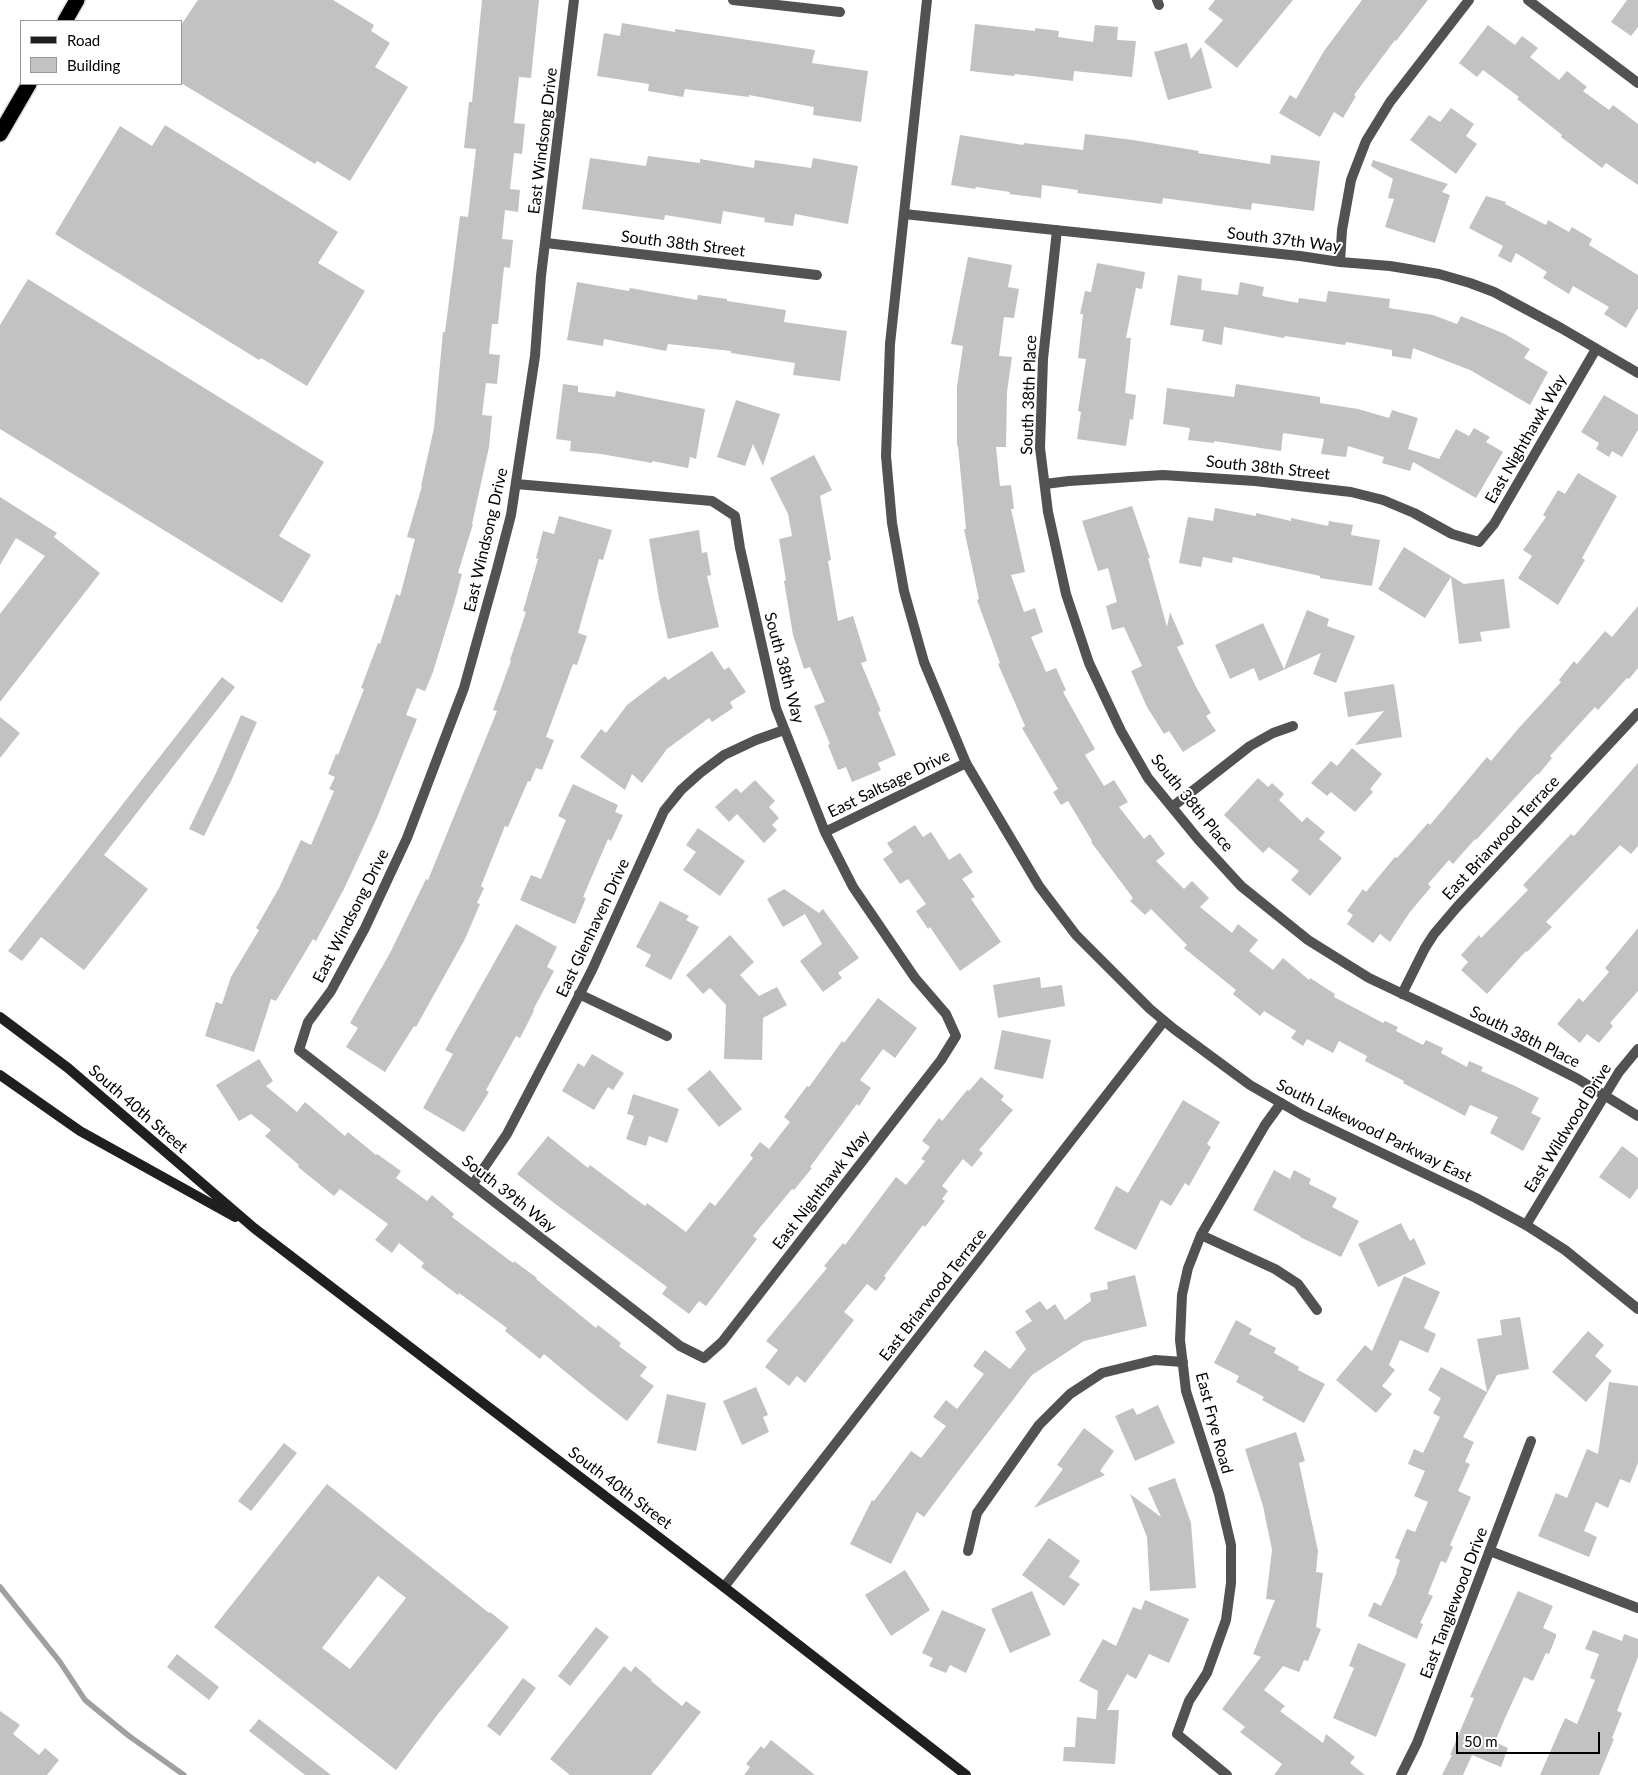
<!DOCTYPE html>
<style>
body{margin:0}
#map{position:relative;width:1638px;height:1775px;overflow:hidden;background:#fff;font-family:Lato,sans-serif}
canvas{display:block}
.legend{position:absolute;left:20px;top:20px;width:162px;height:65px;box-sizing:border-box;background:#fff;border:1px solid #999;margin:0;padding:6px 9px;list-style:none;font-size:15px;color:#000}
.legend li{display:flex;align-items:center;gap:10px;height:25px}
.legend b{width:25px;border:1px solid #999}
.scale{position:absolute;left:1456px;top:1732px;width:144px;height:22px;box-sizing:border-box;border:2px solid #000;border-top:0;padding-left:6px;font-size:15px;line-height:18px;white-space:nowrap;color:#000;-webkit-text-stroke:4px #fff;paint-order:stroke}
</style>
<div id="map">
<canvas width="1638" height="1775"></canvas>
<ul class="legend">
<li><b style="height:6px;background:#1f1f1f"></b>Road</li>
<li><b style="height:14px;background:#c2c2c2"></b>Building</li>
</ul>
<div class="scale">50 m</div>
</div>
<script>
const context = document.querySelector('canvas').getContext('2d');
context.lineJoin = 'round';
const shape = rows => new Path2D(rows.map(r => 'M' + r).join(''));
function trace(path, color, width, dash) { context.strokeStyle = color; context.lineWidth = width; context.lineCap = dash ? 'butt' : 'round'; context.setLineDash(dash || []); context.stroke(path); }
function fill(path, color) { context.fillStyle = color; context.fill(path, 'evenodd'); }
function write(font, color, halo, rows, align = 'center') {
  context.font = font + ' Lato,sans-serif'; context.lineWidth = 4; context.setLineDash([]); context.textBaseline = 'middle'; context.strokeStyle = halo; context.fillStyle = color; for (const [text, x, y, turn = 0] of rows) {
    context.save(); context.translate(x, y); context.rotate((+turn || 0) * Math.PI / 180); context.textAlign = isNaN(turn) ? turn : align; if (halo) context.strokeText(text, 0, 0); context.fillText(text, 0, 0); context.restore();
  }
}
trace(shape([
 [0,1587,60,1662,85,1700,129,1736,184,1775]
]), '#a0a0a0', 5.5);
fill(shape([
 [198,0,333,0,374,25,371,31,390,43,375,67,408,87,350,181,317,161,315,164,181,83,181,25],
 [482,0,539,0,531,78,519,77,514,123,525,124,522,154,514,153,510,189,520,190,518,212,505,210,502,239,513,240,510,268,504,267,498,324,492,324,489,354,500,355,497,384,486,383,482,415,492,416,489,447,472,524,473,524,458,573,462,574,455,600,433,672,425,691,417,688,406,715,417,719,376,820,344,889,316,941,313,939,276,1001,271,999,254,1052,205,1036,216,1002,222,1004,231,977,259,930,256,928,279,888,301,840,311,845,334,791,329,789,335,777,328,774,336,754,338,755,364,689,361,688,378,643,380,644,396,594,400,596,415,539,407,537,422,486,421,486,434,428,443,332,445,332,460,216,468,217,476,149,464,148,469,102,472,102],
 [1215,0,1293,0,1237,68,1204,42,1223,20,1208,9],
 [1362,0,1428,0,1396,41,1395,40,1354,95,1356,96,1343,118,1334,112,1320,137,1279,113,1290,95,1296,99,1324,51],
 [1627,0,1638,0,1638,27,1631,36,1611,22],
 [622,23,675,32,675,29,815,50,812,63,868,71,861,122,813,115,814,107,749,95,749,97,685,89,683,97,648,91,649,84,597,76,604,33,620,36],
 [975,24,1035,31,1035,28,1059,31,1058,37,1093,42,1095,25,1118,27,1117,40,1136,41,1132,77,1074,71,1073,81,1015,74,1014,76,970,71],
 [1488,25,1515,45,1522,36,1538,48,1530,57,1559,80,1567,71,1587,87,1583,91,1609,110,1613,105,1638,124,1638,185,1606,163,1602,168,1561,137,1562,135,1517,99,1519,97,1483,70,1477,77,1459,63],
 [1187,43,1191,59,1201,47,1212,88,1168,100,1154,52],
 [1451,108,1474,124,1466,136,1477,144,1456,174,1410,140,1429,115,1440,122],
 [165,125,338,232,318,263,365,291,307,386,261,358,259,360,55,234,120,126,152,146],
 [1085,134,1133,140,1199,151,1198,153,1270,164,1271,155,1320,161,1314,211,1252,203,1251,210,1163,198,1162,204,1077,193,1078,190,1042,185,1041,198,1009,194,1010,192,976,187,975,189,951,185,960,135,1023,145,1024,143,1083,150],
 [648,156,700,163,700,159,754,168,755,160,811,168,813,158,858,166,848,224,795,214,793,226,764,222,765,218,723,211,721,224,665,215,664,220,582,209,590,158,646,166],
 [1373,160,1448,184,1442,192,1450,195,1435,243,1385,227,1394,199,1388,198,1393,179,1371,166],
 [1486,196,1506,202,1505,204,1546,225,1548,220,1569,232,1572,227,1592,239,1589,245,1638,275,1638,308,1626,328,1604,314,1609,307,1573,286,1569,294,1543,278,1547,272,1516,253,1511,263,1498,256,1503,246,1469,228],
 [968,257,1012,265,1008,287,1019,289,1014,318,1004,317,999,356,1012,357,1007,392,1006,447,996,447,1000,486,1011,485,1014,509,1011,509,1025,572,1011,575,1024,612,1035,608,1043,632,1031,637,1046,672,1056,668,1066,690,1063,692,1095,749,1085,755,1104,786,1114,780,1128,802,1119,807,1144,839,1150,834,1165,854,1156,861,1184,889,1192,881,1209,898,1200,907,1232,933,1238,924,1258,940,1249,951,1273,970,1283,958,1309,980,1310,978,1335,994,1334,997,1383,1023,1385,1021,1398,1027,1396,1031,1423,1045,1426,1040,1443,1048,1441,1053,1467,1067,1469,1061,1483,1067,1481,1071,1515,1086,1539,1098,1531,1113,1541,1118,1523,1151,1490,1133,1498,1117,1470,1105,1465,1116,1403,1083,1404,1081,1365,1061,1367,1056,1339,1041,1333,1053,1307,1039,1303,1046,1291,1038,1296,1031,1264,1011,1260,1016,1233,994,1236,990,1184,948,1187,945,1151,909,1145,915,1130,901,1133,898,1091,842,1092,841,1068,801,1061,805,1053,792,1058,789,1022,728,1025,726,998,664,1000,663,977,600,979,599,964,529,966,529,958,446,957,446,957,387,963,346,951,344],
 [1097,263,1145,272,1142,289,1136,288,1126,338,1131,338,1125,393,1136,395,1133,420,1130,419,1126,446,1077,439,1081,412,1078,411,1086,359,1078,358,1083,314,1080,314,1085,291,1091,292],
 [1178,275,1202,279,1201,290,1238,295,1240,282,1264,287,1262,296,1298,303,1299,298,1326,302,1328,291,1390,299,1389,308,1433,315,1457,324,1461,316,1505,334,1530,349,1524,358,1548,372,1530,405,1470,370,1413,348,1411,359,1392,356,1392,350,1346,342,1345,345,1285,336,1284,338,1224,327,1222,345,1202,341,1204,330,1170,325],
 [28,279,324,462,279,536,311,555,282,603,0,429,0,325],
 [577,282,629,291,630,288,697,300,698,295,727,299,727,301,786,310,784,322,847,331,840,381,793,375,795,363,731,353,731,351,668,344,666,351,604,339,603,346,567,340],
 [563,384,578,386,578,392,615,397,616,391,705,409,696,459,690,457,688,468,652,461,652,463,601,454,570,451,571,441,556,439],
 [1236,384,1320,397,1320,403,1358,409,1389,418,1392,410,1418,418,1408,449,1439,459,1456,429,1469,436,1474,428,1490,437,1486,442,1503,452,1476,498,1413,462,1410,471,1382,463,1384,457,1348,446,1346,457,1321,454,1324,439,1283,433,1281,451,1214,441,1214,443,1188,440,1190,428,1163,424,1167,388,1234,397],
 [1604,395,1638,415,1638,430,1622,457,1612,451,1609,457,1596,449,1599,443,1581,432],
 [736,400,780,414,763,466,753,444,745,466,717,457],
 [814,455,832,490,820,496,831,560,828,561,838,621,853,616,867,661,861,663,881,711,878,712,896,755,878,763,881,770,852,782,846,767,838,770,828,745,830,744,814,706,825,702,810,667,804,669,793,635,784,581,786,580,779,539,792,536,788,514,770,478],
 [1578,473,1617,496,1582,558,1585,560,1558,605,1518,578,1532,556,1523,550,1546,517,1543,515,1558,490,1565,494],
 [0,497,57,533,54,537,100,573,0,702,0,614,45,556,16,538,0,565],
 [1132,506,1150,558,1148,558,1167,627,1170,612,1184,644,1177,647,1196,687,1211,713,1206,716,1216,731,1183,752,1169,731,1164,734,1147,707,1131,671,1142,666,1124,627,1112,630,1106,606,1117,602,1108,568,1098,571,1082,521],
 [1215,508,1256,516,1256,513,1291,521,1291,518,1328,526,1329,521,1353,525,1351,535,1380,540,1372,586,1320,578,1320,576,1233,557,1232,563,1203,557,1201,567,1179,563,1188,517,1213,521],
 [559,516,612,530,603,560,599,559,578,633,587,636,577,665,573,664,546,737,554,740,542,770,536,768,530,782,528,781,508,827,505,826,481,886,484,888,477,903,480,904,465,939,416,1027,414,1026,385,1072,346,1047,358,1028,350,1023,390,953,426,879,428,880,497,711,493,710,511,661,510,660,526,612,523,611,538,559,536,558,543,531,554,534],
 [699,530,702,553,707,552,711,575,707,576,719,627,668,639,659,599,649,539],
 [1404,547,1464,584,1504,579,1510,628,1480,632,1482,641,1459,644,1451,577,1425,618,1378,589],
 [1638,606,1638,668,1629,679,1627,678,1598,710,1595,707,1550,756,1552,758,1538,775,1537,774,1476,840,1475,839,1453,864,1449,860,1428,884,1431,887,1410,912,1390,942,1380,934,1373,943,1347,924,1353,915,1347,911,1363,889,1366,892,1395,857,1397,858,1428,823,1430,825,1487,757,1491,761,1518,729,1561,682,1559,680,1574,661,1577,664,1605,631,1612,637],
 [1307,610,1329,619,1327,626,1355,636,1336,683,1313,674,1321,653,1259,681,1254,668,1230,679,1215,645,1263,623,1284,669],
 [712,651,724,670,729,667,746,692,730,702,733,708,712,722,709,718,667,749,642,783,632,774,625,790,580,757,601,729,606,733,627,705,665,676,668,680],
 [222,677,235,687,104,855,148,889,84,970,41,937,22,961,8,951],
 [1394,684,1402,737,1355,745,1384,711,1348,717,1344,692],
 [241,715,257,722,231,781,204,836,189,829,216,773],
 [0,717,20,733,0,758],
 [1352,748,1382,774,1370,789,1373,792,1355,812,1331,792,1327,796,1311,783,1331,761,1337,766],
 [1638,763,1638,846,1631,854,1620,845,1546,922,1552,927,1527,952,1526,951,1487,994,1461,970,1468,962,1461,955,1479,935,1481,938,1528,890,1523,885,1571,834,1574,836],
 [1258,778,1268,787,1272,783,1284,794,1279,800,1302,822,1307,817,1325,832,1319,839,1342,858,1310,896,1291,880,1299,871,1269,847,1263,853,1224,815],
 [755,780,775,801,769,807,779,818,772,825,777,830,764,843,737,814,729,822,715,807,736,788,741,793],
 [573,784,618,805,615,812,623,815,611,841,608,839,583,897,586,898,575,924,520,900,531,875,541,879,566,820,558,816],
 [915,825,923,837,931,832,949,860,960,853,973,872,962,879,975,897,971,899,1001,942,960,971,930,927,928,929,916,911,926,904,908,879,900,884,883,859,893,852,887,843],
 [698,828,745,861,720,896,683,870,696,852,686,845],
 [784,889,819,913,823,909,859,958,838,973,842,978,823,992,800,961,822,944,805,914,783,927,767,899],
 [660,901,689,916,686,920,699,927,671,980,645,966,651,955,636,947],
 [516,924,557,947,547,967,554,971,533,1010,534,1011,520,1038,516,1036,486,1090,489,1092,464,1132,423,1108,453,1054,445,1050],
 [1638,928,1638,991,1610,1023,1613,1026,1599,1043,1587,1034,1580,1043,1557,1024,1579,998,1583,1002,1609,972,1605,968],
 [730,935,754,962,740,975,759,996,777,987,787,1005,763,1018,762,1060,724,1059,726,1005,710,988,703,994,686,975],
 [1040,977,1041,988,1062,985,1065,1006,998,1018,993,985],
 [878,998,917,1028,895,1058,883,1049,860,1080,871,1088,859,1106,857,1104,810,1167,812,1168,794,1190,792,1189,753,1236,757,1239,706,1306,699,1301,689,1314,662,1294,667,1287,554,1203,517,1174,548,1136,588,1168,590,1165,645,1206,647,1203,686,1232,710,1202,715,1206,753,1158,750,1155,760,1142,769,1149,790,1122,784,1117,807,1086,809,1087,842,1041,844,1043],
 [1002,1030,1051,1040,1043,1079,994,1069],
 [592,1054,624,1073,613,1090,608,1087,594,1110,562,1091,578,1063,584,1067],
 [259,1059,273,1081,266,1086,297,1112,305,1102,345,1136,348,1132,376,1155,377,1154,401,1171,396,1178,427,1201,432,1195,454,1214,452,1217,513,1263,514,1261,537,1278,536,1279,596,1328,598,1325,621,1343,619,1346,647,1367,640,1376,654,1386,627,1421,590,1392,544,1354,540,1359,505,1331,507,1328,459,1293,458,1295,421,1267,424,1263,399,1243,392,1253,375,1240,388,1224,340,1189,334,1196,298,1167,299,1165,265,1136,271,1130,251,1114,239,1121,216,1085],
 [710,1070,742,1109,719,1127,687,1089],
 [981,1077,1004,1096,1001,1100,1013,1110,979,1150,983,1153,972,1167,963,1159,942,1186,948,1191,942,1199,945,1201,925,1227,923,1225,884,1276,886,1278,876,1291,867,1284,844,1312,854,1320,805,1383,797,1376,789,1386,765,1367,778,1350,766,1341,827,1268,824,1266,843,1243,845,1245,896,1177,906,1185,925,1161,921,1159,930,1147,922,1141,939,1118,942,1121,967,1090,969,1091],
 [633,1094,679,1109,667,1143,649,1136,646,1146,626,1139,634,1116,627,1114],
 [1183,1100,1220,1122,1207,1144,1211,1147,1189,1186,1185,1183,1171,1206,1161,1200,1136,1250,1094,1229,1116,1186,1128,1193],
 [1622,1146,1638,1158,1638,1188,1630,1199,1599,1177],
 [1274,1170,1290,1179,1294,1170,1311,1179,1309,1184,1337,1198,1332,1207,1359,1221,1341,1257,1300,1237,1300,1236,1253,1210],
 [1401,1223,1410,1241,1414,1238,1426,1264,1378,1287,1358,1244],
 [1135,1275,1147,1326,1084,1341,1032,1375,956,1474,924,1517,917,1512,891,1564,850,1544,872,1500,874,1501,911,1451,921,1458,946,1426,933,1417,946,1400,957,1409,984,1374,973,1366,985,1350,1010,1369,1026,1349,1015,1332,1032,1321,1025,1311,1040,1301,1047,1310,1055,1304,1065,1320,1091,1301,1090,1293,1108,1289,1107,1282],
 [1404,1276,1440,1292,1424,1328,1436,1334,1428,1353,1400,1340,1389,1365,1395,1370,1382,1386,1392,1394,1376,1413,1336,1380,1365,1345,1372,1351],
 [1520,1317,1529,1369,1497,1375,1463,1437,1474,1442,1465,1462,1470,1464,1458,1491,1471,1497,1450,1545,1453,1547,1446,1563,1441,1561,1428,1594,1433,1596,1420,1623,1423,1624,1417,1639,1368,1616,1374,1602,1381,1606,1397,1572,1396,1572,1400,1560,1395,1558,1407,1529,1415,1532,1428,1502,1414,1496,1425,1471,1408,1464,1414,1449,1423,1453,1440,1417,1433,1413,1441,1398,1428,1390,1441,1367,1487,1392,1477,1339,1502,1335,1500,1320],
 [1236,1320,1252,1329,1249,1334,1276,1348,1274,1353,1299,1367,1298,1370,1325,1384,1304,1423,1262,1400,1264,1397,1236,1382,1239,1376,1214,1363],
 [1588,1331,1604,1345,1595,1356,1612,1371,1586,1402,1552,1372],
 [1609,1382,1638,1386,1638,1463,1630,1483,1620,1479,1608,1508,1596,1502,1584,1531,1597,1537,1589,1557,1538,1536,1556,1493,1567,1498,1587,1449,1598,1454],
 [756,1387,768,1415,763,1417,769,1432,742,1445,723,1401],
 [667,1394,706,1403,696,1451,657,1443],
 [1158,1405,1175,1443,1135,1461,1115,1416,1133,1408,1137,1415],
 [1084,1428,1114,1451,1100,1471,1105,1475,1034,1508,1063,1469,1057,1465],
 [1296,1432,1305,1461,1299,1463,1318,1551,1316,1572,1323,1573,1316,1627,1321,1629,1308,1661,1304,1660,1299,1672,1283,1666,1264,1690,1285,1706,1280,1711,1323,1743,1326,1734,1355,1757,1350,1763,1365,1775,1274,1775,1282,1764,1240,1732,1245,1727,1222,1709,1261,1657,1253,1654,1275,1600,1266,1599,1272,1550,1263,1506,1245,1449],
 [284,1443,297,1453,251,1511,238,1501],
 [1175,1478,1191,1523,1196,1588,1150,1591,1147,1537,1130,1494,1161,1517,1148,1488],
 [327,1484,489,1613,490,1612,509,1627,438,1714,396,1770,214,1627],
 [378,1576,406,1598,350,1669,322,1648],
 [1049,1538,1080,1561,1069,1577,1080,1584,1064,1606,1022,1575],
 [905,1570,930,1610,891,1636,865,1595],
 [1032,1591,1051,1635,1010,1653,991,1609],
 [1518,1591,1553,1606,1543,1628,1556,1634,1556,1637,1549,1654,1546,1653,1533,1681,1524,1677,1505,1718,1495,1742,1508,1748,1501,1767,1472,1755,1463,1775,1442,1775,1452,1755,1450,1755,1474,1698,1470,1697],
 [1145,1600,1189,1619,1169,1663,1149,1654,1136,1679,1127,1674,1107,1710,1119,1710,1115,1764,1063,1761,1064,1747,1075,1747,1077,1717,1096,1719,1098,1691,1079,1681,1103,1639,1116,1646,1133,1607,1141,1610],
 [942,1610,986,1629,966,1673,950,1665,946,1673,929,1666,933,1658,922,1653],
 [596,1627,609,1637,570,1686,558,1676],
 [1593,1630,1622,1641,1624,1634,1638,1639,1638,1657,1617,1711,1622,1713,1612,1738,1614,1739,1599,1775,1540,1775,1565,1718,1577,1724,1595,1680,1590,1678,1599,1654,1585,1649],
 [1358,1643,1406,1664,1376,1737,1333,1718,1354,1668,1349,1666],
 [177,1654,219,1687,209,1700,167,1667],
 [624,1666,631,1672,635,1666,652,1680,651,1681,682,1706,686,1701,701,1712,651,1775,570,1775,550,1759],
 [523,1678,536,1688,500,1736,487,1726],
 [0,1711,20,1725,13,1734,39,1755,45,1748,59,1760,47,1775,0,1775],
 [259,1719,331,1775,305,1775,249,1731],
 [771,1740,815,1775,744,1775,750,1767,746,1764,761,1746,764,1749]
]), '#c2c2c2');
const motorway = shape([
 [65,21,77,0],
 [0,134,29,84]
]);
trace(motorway, '#dbdbdb', 18);
trace(shape([
 [733,0,840,12],
 [1157,0,1159,5],
 [1528,0,1638,83],
 [904,214,1300,256,1340,262,1390,266,1439,274,1470,283,1494,292,1561,328,1638,373],
 [1057,230,1043,359,1040,448,1048,512,1066,594,1089,663,1121,731,1148,778,1198,839,1241,886,1308,940,1369,978,1519,1049,1578,1079,1638,1116],
 [546,243,817,275],
 [1340,262,1342,230,1351,180,1366,141,1390,102,1469,0],
 [516,484,712,501,735,516,740,548,776,708,825,832,853,887,915,978,946,1014,956,1036,941,1060,722,1342,704,1358,680,1346,299,1050,308,1022,331,991,365,928,407,838,464,688,497,569,511,515,535,356,541,276,574,0],
 [1045,484,1069,481,1163,475,1255,481,1351,492,1383,500,1414,513,1452,534,1479,542,1494,524,1596,349],
 [1172,807,1250,746,1273,733,1293,726],
 [825,832,966,763],
 [579,994,667,1036],
 [1402,994,1425,948,1434,934,1457,907,1638,713],
 [473,1184,507,1134,566,1021,592,970,664,811,681,790,700,773,724,755,756,740,784,730],
 [1526,1225,1619,1072,1638,1049],
 [1201,1235,1275,1269,1298,1284,1317,1310],
 [968,1551,977,1513,1039,1425,1070,1394,1102,1373,1155,1360,1183,1362],
 [1490,1551,1638,1608],
 [1227,1775,1177,1734,1189,1701,1207,1673,1226,1620,1231,1583,1231,1545,1219,1494,1186,1391,1180,1340,1182,1295,1188,1268,1201,1235,1265,1125,1281,1103],
 [1401,1775,1417,1743,1531,1441]
]), '#525252', 10);
trace(shape([
 [927,0,890,344,886,456,892,523,904,591,924,662,966,763,1039,886,1076,935,1150,1009,1174,1029,1250,1085,1302,1115,1476,1198,1526,1225,1565,1250,1638,1309],
 [724,1587,1164,1021]
]), '#525252', 10);
trace(shape([
 [0,1017,68,1068,254,1228,724,1587,966,1775],
 [0,1075,80,1131,235,1217]
]), '#1f1f1f', 10);
trace(motorway, '#000', 15);
write('16px', '#000', '#fff', [
 ["East Windsong Drive",543,141,-83],
 ["South 37th Way",1284,240,7],
 ["South 38th Street",683,244,7],
 ["South 38th Place",1029,395,-88],
 ["East Nighthawk Way",1526,439,-60],
 ["South 38th Street",1268,468,6],
 ["East Windsong Drive",486,540,-77],
 ["South 38th Way",784,668,75],
 ["East Saltsage Drive",889,784,-26],
 ["South 38th Place",1192,803,51],
 ["East Briarwood Terrace",1501,838,-47],
 ["East Windsong Drive",351,916,-63],
 ["East Glenhaven Drive",593,928,-65],
 ["South 38th Place",1525,1037,26],
 ["South 40th Street",138,1109,41],
 ["East Wildwood Drive",1568,1128,-58],
 ["South Lakewood Parkway East",1374,1131,26],
 ["East Nighthawk Way",821,1190,-52],
 ["South 39th Way",509,1194,38],
 ["East Briarwood Terrace",933,1295,-52],
 ["East Frye Road",1214,1423,75],
 ["South 40th Street",620,1488,37],
 ["East Tanglewood Drive",1454,1603,-69]
]);
</script>
